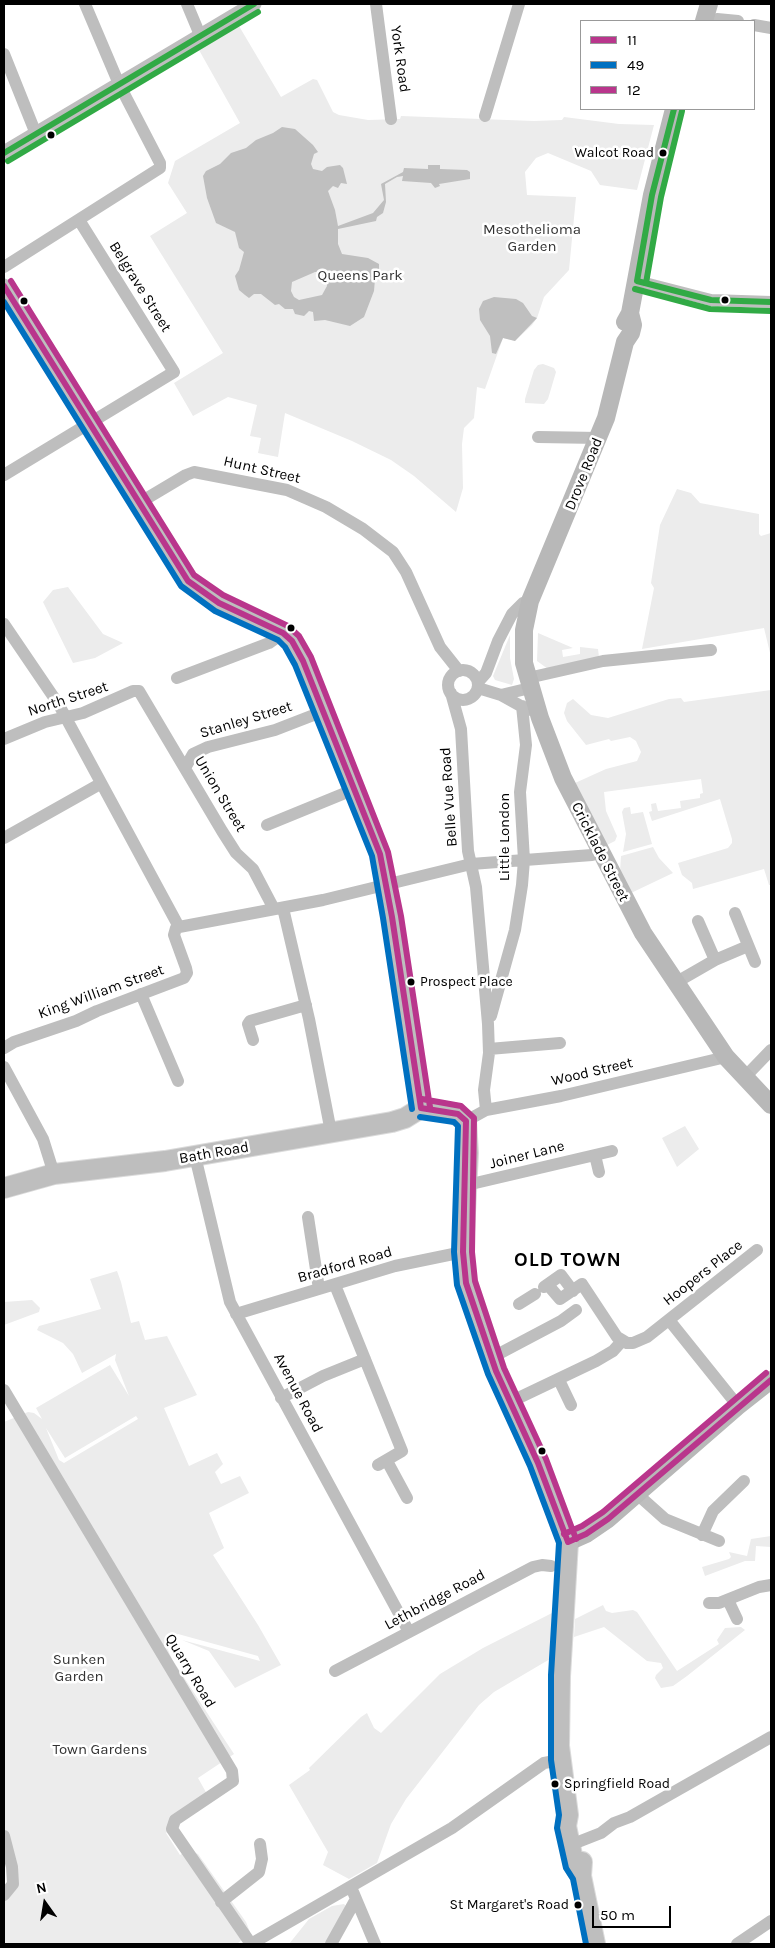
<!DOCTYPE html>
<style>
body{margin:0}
#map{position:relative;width:775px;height:1948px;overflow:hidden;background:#fff;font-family:Karla,sans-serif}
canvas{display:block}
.frame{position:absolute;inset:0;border:5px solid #000;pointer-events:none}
.legend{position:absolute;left:580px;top:20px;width:175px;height:90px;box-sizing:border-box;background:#fff;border:1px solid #999;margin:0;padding:6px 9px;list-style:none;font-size:15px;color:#000}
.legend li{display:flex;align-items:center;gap:10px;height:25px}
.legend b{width:25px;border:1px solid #999}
.north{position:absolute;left:20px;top:1878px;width:50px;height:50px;-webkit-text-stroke:4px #fff;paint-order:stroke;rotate:347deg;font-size:14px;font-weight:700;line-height:20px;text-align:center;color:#000}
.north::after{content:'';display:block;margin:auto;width:18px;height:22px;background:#000;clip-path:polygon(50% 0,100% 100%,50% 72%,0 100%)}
.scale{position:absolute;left:592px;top:1906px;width:79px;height:22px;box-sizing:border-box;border:2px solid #000;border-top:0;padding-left:6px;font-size:15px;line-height:18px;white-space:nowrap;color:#000;-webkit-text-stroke:4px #fff;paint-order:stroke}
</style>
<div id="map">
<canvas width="775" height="1948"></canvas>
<div class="frame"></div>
<ul class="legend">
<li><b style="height:6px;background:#b9368c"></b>11</li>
<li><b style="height:6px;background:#0070c0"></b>49</li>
<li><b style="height:6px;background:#b9368c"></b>12</li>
</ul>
<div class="north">N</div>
<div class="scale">50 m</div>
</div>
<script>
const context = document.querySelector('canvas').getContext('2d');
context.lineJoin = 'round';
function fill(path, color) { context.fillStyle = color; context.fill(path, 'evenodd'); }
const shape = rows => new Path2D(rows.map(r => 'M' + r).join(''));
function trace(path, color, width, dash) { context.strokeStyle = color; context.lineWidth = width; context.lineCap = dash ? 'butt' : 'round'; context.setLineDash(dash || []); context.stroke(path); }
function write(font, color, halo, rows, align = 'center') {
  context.font = font + ' Karla,sans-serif'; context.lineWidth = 5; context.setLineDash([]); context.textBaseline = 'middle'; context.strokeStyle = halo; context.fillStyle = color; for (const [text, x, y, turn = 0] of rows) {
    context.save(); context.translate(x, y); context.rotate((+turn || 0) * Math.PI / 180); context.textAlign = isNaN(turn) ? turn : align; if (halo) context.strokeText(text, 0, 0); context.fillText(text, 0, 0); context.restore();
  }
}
fill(shape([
 [239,26,281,97,313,79,317,80,333,112,339,115,368,120,400,119,401,116,534,121,562,120,564,117,619,124,654,125,637,190,600,185,591,171,548,153,536,158,525,172,527,195,576,197,569,270,544,297,537,318,532,325,515,341,503,338,485,389,477,387,474,418,464,428,462,444,463,488,456,512,414,476,391,460,352,441,285,413,278,457,258,453,261,438,250,436,257,405,228,397,193,416,174,383,223,353,150,236,187,213,168,183,175,161,240,123,199,50],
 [543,364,554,368,556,372,548,399,544,404,525,403,525,399,534,370,538,365],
 [677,489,691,493,700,503,759,514,759,534,761,536,771,533,771,657,764,628,642,649,654,588,651,583,660,525],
 [68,587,103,634,123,643,95,658,73,663,43,602,53,590],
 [538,633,573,648,562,650,563,657,580,654,580,647,598,649,599,657,548,669,537,661],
 [510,635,510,658,514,679,512,685,495,680,493,676],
 [771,690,771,885,769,885,764,869,693,889,692,883,682,875,678,863,728,848,732,843,732,839,720,799,652,821,649,812,652,811,651,804,656,803,658,811,681,808,680,801,700,798,700,794,703,793,701,779,604,792,606,811,617,836,615,841,607,845,575,783,606,769,637,761,641,752,636,741,630,737,611,741,609,739,586,745,567,721,564,713,567,703,573,699,591,715,608,718,669,699,681,698,684,702],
 [630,807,631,814,643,812,652,844,623,852,626,834,622,812,624,808],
 [653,847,659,858,673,873,631,893,620,872,621,856],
 [685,1126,699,1149,677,1167,662,1138],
 [117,1271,121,1282,131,1323,139,1321,145,1340,167,1336,197,1395,164,1408,189,1466,217,1453,223,1464,215,1472,221,1484,240,1476,249,1493,209,1513,224,1548,213,1555,258,1625,281,1665,235,1688,209,1651,182,1640,260,1661,258,1656,178,1634,165,1643,172,1659,234,1754,198,1778,207,1794,166,1833,180,1855,188,1850,198,1854,246,1922,250,1932,237,1944,4,1944,4,1888,10,1877,4,1850,4,1422,28,1412,34,1413,42,1419,36,1408,110,1365,129,1396,115,1360,116,1354,82,1373,73,1354,63,1343,37,1330,39,1326,101,1309,90,1279],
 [136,1416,138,1419,64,1463,59,1460,46,1428,65,1458],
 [32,1300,40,1308,39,1312,4,1325,4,1302],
 [771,1536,771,1547,756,1546,755,1561,745,1561,705,1576,702,1567,729,1559,731,1557,729,1552,747,1556,751,1539],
 [603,1605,606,1611,612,1613,633,1610,637,1612,677,1671,719,1644,717,1640,725,1628,741,1627,745,1630,687,1676,673,1686,661,1688,655,1678,656,1675,663,1668,661,1663,647,1661,604,1627,574,1637,575,1619],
 [554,1612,550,1659,494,1692,479,1705,406,1799,391,1824,377,1863,349,1879,323,1865,328,1852,289,1785,310,1770,309,1768,361,1717,367,1713,374,1728,381,1733,440,1674,483,1648],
 [344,1904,347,1907,327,1944,289,1944,309,1919,332,1906]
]), '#ececec');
fill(shape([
 [282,127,295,129,313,145,318,152,314,154,311,164,313,169,322,171,327,167,340,165,343,168,347,184,341,183,338,188,333,186,328,191,335,210,338,226,373,213,384,200,381,184,403,172,404,168,428,169,428,165,440,165,440,169,467,170,470,172,470,179,439,184,440,186,435,188,431,183,402,181,403,176,397,177,385,184,386,202,383,213,377,217,376,221,338,229,338,244,342,254,368,258,379,264,379,274,375,279,374,291,364,317,350,326,325,320,314,321,313,312,309,311,304,316,295,314,293,309,285,309,279,304,275,305,261,294,254,294,249,298,245,295,239,290,235,276,239,270,244,252,239,248,235,232,216,223,207,198,203,176,206,171,220,164,231,153,246,148,256,140,273,133],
 [315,272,321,272,326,278,327,286,322,295,299,300,294,297,291,291,292,282],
 [494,297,516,299,523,303,532,316,537,318,515,341,503,338,496,354,492,353,490,336,480,320,479,309,483,301]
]), '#bfbfbf');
const primary = shape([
 [4,1188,54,1174,165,1161,392,1122,405,1118,421,1108,453,1113,466,1121,468,1153,463,1252,466,1283,496,1371,538,1463,568,1542,560,1676,559,1746,568,1815,566,1826,574,1865,581,1876],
 [582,1862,581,1876,595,1944]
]);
trace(primary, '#dbdbdb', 22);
trace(shape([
 [187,4,200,35],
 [376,4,391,119],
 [708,21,717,19,738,21],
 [754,25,771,28],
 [4,54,36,134],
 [485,116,519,4],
 [4,267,160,168,160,163,119,84,85,4],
 [637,281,711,300,771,302],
 [538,437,599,438],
 [4,475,174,372,79,220],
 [139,503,186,475,194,472,287,490,326,507,363,529,393,552,406,572,440,647,459,671],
 [4,624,59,705,179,927],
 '448 685a15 15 0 1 1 30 0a15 15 0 1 1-30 0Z',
 [177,678,269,643,283,633],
 [528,678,603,661,711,650],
 [478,682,486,673,498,641,512,614,523,603,530,601],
 [478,688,501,695,528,710],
 [451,693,461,729,468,851,476,887,488,1024,489,1053,484,1090,486,1110],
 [501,695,530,688],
 [4,739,45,722,83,713,133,691,139,691,222,831,236,853,253,869,274,909],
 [185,768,193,754,208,747,275,730,324,711],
 [267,825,355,789],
 [4,838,100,784],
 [283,908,309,1019,331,1132],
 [735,913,755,962],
 [698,921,715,960],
 [179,927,323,900,471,864,592,855],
 [675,983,715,960,748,946],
 [141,994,178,1081],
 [491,1016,515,930,522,885,524,860,520,792,526,745,522,706],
 [253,1040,248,1024,250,1021,306,1005],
 [4,1048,14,1042,76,1021,97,1011,184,978,187,973,186,968,174,935,176,928,179,927],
 [489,1049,560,1043],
 [4,1067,43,1139,54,1174],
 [744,1078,771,1050],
 [466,1121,486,1110,561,1096,726,1057],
 [595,1155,599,1172],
 [195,1156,230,1302,409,1632],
 [467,1185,612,1151],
 [308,1217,319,1289],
 [335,1285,402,1451,378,1465],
 [548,1285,560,1299,582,1284,617,1337,627,1343,633,1343,647,1337,757,1250],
 [544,1287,561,1275,573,1291],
 [519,1304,535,1294],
 [236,1314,395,1266,463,1252],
 [669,1320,738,1406],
 [491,1358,561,1321,576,1310],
 [559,1380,571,1405],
 [4,1390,232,1771,233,1781,175,1820,172,1829,251,1944],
 [281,1398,323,1376,365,1359],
 [510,1402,596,1361,613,1351,622,1341],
 [387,1461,407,1498],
 [637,1494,665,1519,719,1541],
 [702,1535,713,1511,744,1481],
 [728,1600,737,1619],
 [709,1603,719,1603,759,1587,771,1585],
 [335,1671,533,1567,542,1565,551,1566],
 [4,1836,12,1867,13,1884,4,1895],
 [578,1842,601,1833,614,1823,630,1817,771,1737],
 [351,1887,375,1944],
 [221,1902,259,1872,262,1859,260,1844],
 [251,1944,452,1828,544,1763,560,1760],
 [331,1944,356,1899],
 [737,1944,771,1921]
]), '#bebebe', 12);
trace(shape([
 [4,153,254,4],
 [4,286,75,403,188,581,219,603,283,633,292,641,303,661,380,854,392,917,421,1108]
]), '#bebebe', 15);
trace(shape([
 [704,21,709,4],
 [630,313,633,325,631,333,625,342,606,418,530,601,524,630,524,663,540,718,563,778,643,933,726,1057,771,1105],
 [625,322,630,313,652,195,674,109],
 [568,1542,586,1534,608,1519,738,1406,771,1380]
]), '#b8b8b8', 18);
trace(primary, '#bebebe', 20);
trace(shape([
 [4,286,188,581,219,603,283,633,292,641,303,661,380,854,392,917,421,1108],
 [421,1108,458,1114,466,1121,463,1252,466,1283,496,1371,538,1463,568,1542],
 [568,1542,586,1534,608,1519,771,1380]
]), '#b9368c', 6);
trace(shape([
 [4,302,181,586,215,611,278,640,285,647,295,665,372,856,383,918,412,1109],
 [420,1117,454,1122,458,1126,454,1252,457,1285,488,1374,530,1466,559,1543,551,1675,551,1760,559,1815,557,1828,566,1868,573,1879,586,1944]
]), '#0070c0', 6);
trace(shape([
 [11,281,194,575,223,595,288,626,299,636,311,657,388,852,401,916,430,1107],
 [422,1099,461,1106,474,1118,472,1252,475,1281,504,1368,546,1459,576,1539],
 [564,1534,582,1526,603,1512,766,1373]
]), '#b9368c', 6);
trace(shape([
 [4,153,254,4],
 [637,281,652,195,674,109],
 [637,281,711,300,771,302]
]), '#31aa45', 6);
trace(shape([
 [8,161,258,12],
 [646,283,661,197,682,111],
 [635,289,710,309,771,311]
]), '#31aa45', 6);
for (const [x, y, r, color] of [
 [51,135,4.5,"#000"],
 [663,153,4.5,"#000"],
 [725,300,4.5,"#000"],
 [24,301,4.5,"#000"],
 [291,628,4.5,"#000"],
 [411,982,4.5,"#000"],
 [542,1451,4.5,"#000"],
 [555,1784,4.5,"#000"],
 [578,1905,4.5,"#000"]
]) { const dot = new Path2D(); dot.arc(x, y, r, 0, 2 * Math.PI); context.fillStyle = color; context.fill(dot); trace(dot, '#fff', 2); }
write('14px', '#000', '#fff', [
 ["Walcot Road",654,153],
 ["Prospect Place",420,982,"left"],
 ["Springfield Road",564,1784,"left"],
 ["St Margaret's Road",569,1905]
], 'right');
write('15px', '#000', '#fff', [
 ["York Road",400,59,82],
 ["Belgrave Street",140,287,58],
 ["Hunt Street",262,470,13],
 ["Drove Road",584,474,-68],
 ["North Street",68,699,-18],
 ["Stanley Street",246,720,-17],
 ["Union Street",220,794,59],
 ["Belle Vue Road",449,797,-94],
 ["Little London",505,837,-90],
 ["Cricklade Street",600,852,63],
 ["King William Street",101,992,-20],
 ["Wood Street",592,1072,-13],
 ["Bath Road",214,1153,-10],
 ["Joiner Lane",527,1155,-14],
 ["Bradford Road",345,1265,-16],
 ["Hoopers Place",703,1273,-38],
 ["Avenue Road",298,1393,62],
 ["Lethbridge Road",435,1600,-28],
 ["Quarry Road",190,1671,59]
]);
write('15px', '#333', '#fff', [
 ["Mesothelioma",532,230],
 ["Garden",532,247],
 ["Queens Park",360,276],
 ["Sunken",79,1660],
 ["Garden",79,1677],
 ["Town Gardens",100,1750]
]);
context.letterSpacing = '1px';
write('bold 20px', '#000', '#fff', [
 ["OLD TOWN",568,1260]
]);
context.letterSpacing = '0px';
</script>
